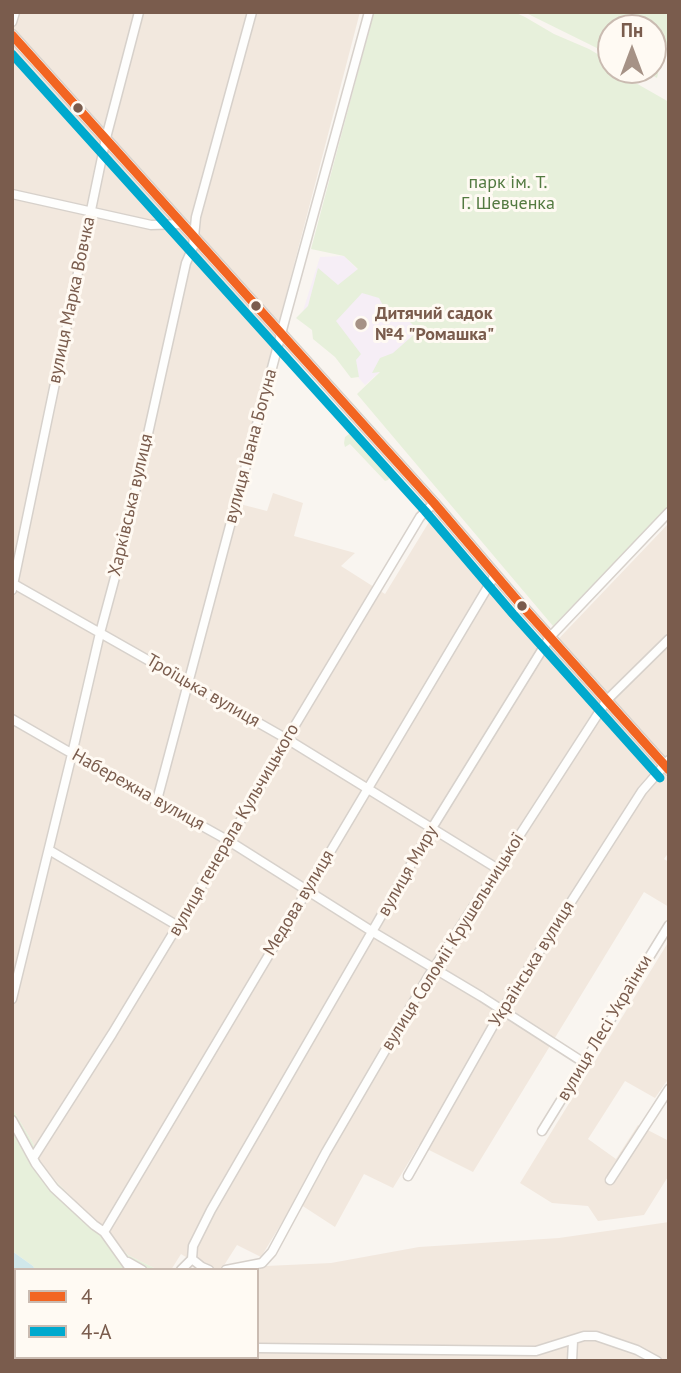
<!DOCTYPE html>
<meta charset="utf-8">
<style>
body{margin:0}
#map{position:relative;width:681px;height:1373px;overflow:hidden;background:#f9f5f0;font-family:"PT Sans",sans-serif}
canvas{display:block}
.frame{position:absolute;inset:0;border:14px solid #7a5c4d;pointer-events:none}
.legend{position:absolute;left:14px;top:1268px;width:245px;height:91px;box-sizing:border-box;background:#fffaf3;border:2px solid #cabbb1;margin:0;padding:9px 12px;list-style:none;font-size:21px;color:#7a5c4d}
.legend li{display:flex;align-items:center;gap:14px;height:35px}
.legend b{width:35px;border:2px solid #cabbb1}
.north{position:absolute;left:597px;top:14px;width:70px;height:70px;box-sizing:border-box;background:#fffaf3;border:2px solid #cabbb1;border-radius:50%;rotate:0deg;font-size:19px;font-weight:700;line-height:28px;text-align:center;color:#7a5c4d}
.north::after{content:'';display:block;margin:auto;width:24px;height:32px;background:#a69286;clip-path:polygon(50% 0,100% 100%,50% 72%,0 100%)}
</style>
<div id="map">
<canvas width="681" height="1373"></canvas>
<div class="frame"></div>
<ul class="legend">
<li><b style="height:9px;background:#f26522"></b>4</li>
<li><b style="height:9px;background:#00a9ce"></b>4-А</li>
</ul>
<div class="north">Пн</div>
</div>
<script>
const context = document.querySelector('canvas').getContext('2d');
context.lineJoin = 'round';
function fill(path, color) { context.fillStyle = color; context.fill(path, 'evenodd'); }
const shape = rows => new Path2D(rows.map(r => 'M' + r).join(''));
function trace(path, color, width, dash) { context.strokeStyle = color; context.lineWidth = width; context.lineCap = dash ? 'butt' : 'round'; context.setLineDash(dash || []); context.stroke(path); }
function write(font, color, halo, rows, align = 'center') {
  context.font = font + ' "PT Sans",sans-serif'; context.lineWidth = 6; context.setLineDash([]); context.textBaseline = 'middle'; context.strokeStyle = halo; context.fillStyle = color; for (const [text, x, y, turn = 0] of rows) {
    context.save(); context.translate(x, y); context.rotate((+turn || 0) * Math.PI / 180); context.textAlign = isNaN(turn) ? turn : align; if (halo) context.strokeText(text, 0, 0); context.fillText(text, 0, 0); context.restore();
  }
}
fill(shape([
 [12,12,360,12,232,502,267,511,273,493,303,503,294,536,355,553,341,566,385,594,429,522,546,652,669,523,669,852,664,859,669,862,669,907,644,892,473,1172,419,1145,393,1188,364,1174,335,1227,295,1201,261,1257,237,1245,221,1270,207,1270,181,1254,171,1270,158,1270,128,1255,42,1167,33,1143,12,1108],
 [669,941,669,1078,655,1098,625,1081,588,1139,616,1159,638,1125,669,1141,669,1175,644,1215,598,1221,588,1206,552,1203,520,1183],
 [669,1222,669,1361,210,1361,211,1357,257,1357,257,1270,246,1270,266,1266,331,1263,419,1247,559,1238]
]), '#f2e8de');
fill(shape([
 [344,256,422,334,365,385,302,314,320,257]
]), '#f6eef6');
fill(shape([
 [374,12,514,12,525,17,554,34,589,49,611,62,611,70,623,70,629,74,625,76,628,78,632,76,635,78,634,82,669,102,669,506,553,626,357,394,380,372,372,373,380,358,393,353,418,331,418,330,406,318,391,320,379,298,362,293,336,321,361,354,356,360,359,377,351,378,335,357,313,339,312,330,296,318,308,306,318,268,338,285,358,269,344,256,311,249],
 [524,12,669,12,669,45,664,47,657,78,642,70,653,70,653,28,611,28,611,55],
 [352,432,361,436,390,467,392,474,388,480,385,481,350,444,345,447,344,443,345,437],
 [12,1108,33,1143,42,1167,128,1255,158,1270,35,1270,33,1266,12,1251]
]), '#e7f0db');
fill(shape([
 [12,1251,33,1266,35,1270,16,1270,16,1357,143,1357,147,1361,12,1361]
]), '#d0e8ea');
const minor = shape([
 [12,22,15,12],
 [12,194,151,225,183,224],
 [12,583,287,739,498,869],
 [12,590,106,138,139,12],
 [12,719,64,749,229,841,373,932,482,997,583,1062],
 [157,800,285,319,369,12],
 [49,850,178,926],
 [12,999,72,754,100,633,121,555,186,263,193,247,196,217,252,12],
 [12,1120,36,1164,54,1188,94,1225,104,1232,131,1270],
 [542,1131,669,925],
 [33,1158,112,1034,229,841,291,732,420,517,434,503],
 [408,1176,502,1010,642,791,669,760],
 [610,1180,669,1089],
 [104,1232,495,575],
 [192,1259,193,1246,211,1210,432,828,550,637,669,512],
 [192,1259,202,1267,209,1270],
 [128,1262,142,1270],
 [181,1270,192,1259],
 [226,1270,262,1263,272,1252,326,1152,428,977,607,700,669,639],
 [257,1348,536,1351,584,1336,596,1336,637,1350,657,1361],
 [572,1361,573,1341]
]);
const tertiary = shape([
 [12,35,434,503,522,606,669,770]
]);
trace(minor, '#d7d1cb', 11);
trace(tertiary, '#d7d1cb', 13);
trace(minor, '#fefefd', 8);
trace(tertiary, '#fefefd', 10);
trace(shape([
 [12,35,434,503,522,606,669,770]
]), '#f26522', 9);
trace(shape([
 [12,54,425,511,513,614,660,778]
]), '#00a9ce', 9);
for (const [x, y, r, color] of [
 [78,108,6,"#7a5c4d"],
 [256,306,6,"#7a5c4d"],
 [361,324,7,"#a69286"],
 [522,606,6,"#7a5c4d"]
]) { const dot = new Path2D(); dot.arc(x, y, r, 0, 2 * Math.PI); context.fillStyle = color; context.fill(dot); trace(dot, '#fffaf3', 2.5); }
write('18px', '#537a41', '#fffaf3', [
 ["парк ім. Т.",508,183],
 ["Г. Шевченка",508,204]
]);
write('18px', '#7a5c4d', '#fffaf3', [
 ["вулиця Марка Вовчка",72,300,-78],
 ["вулиця Івана Богуна",251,446,-75],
 ["Харківська вулиця",131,505,-77],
 ["Троїцька вулиця",203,691,30],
 ["Набережна вулиця",138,790,29],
 ["вулиця генерала Кульчицького",234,830,-60],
 ["вулиця Миру",408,871,-60],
 ["Медова вулиця",299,903,-59],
 ["вулиця Соломії Крушельницької",453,942,-58],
 ["Українська вулиця",532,964,-58],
 ["вулиця Лесі Українки",605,1028,-59]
]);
write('bold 18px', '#7a5c4d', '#fffaf3', [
 ["Дитячий садок",375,314],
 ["№4 \"Ромашка\"",375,335]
], 'left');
</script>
